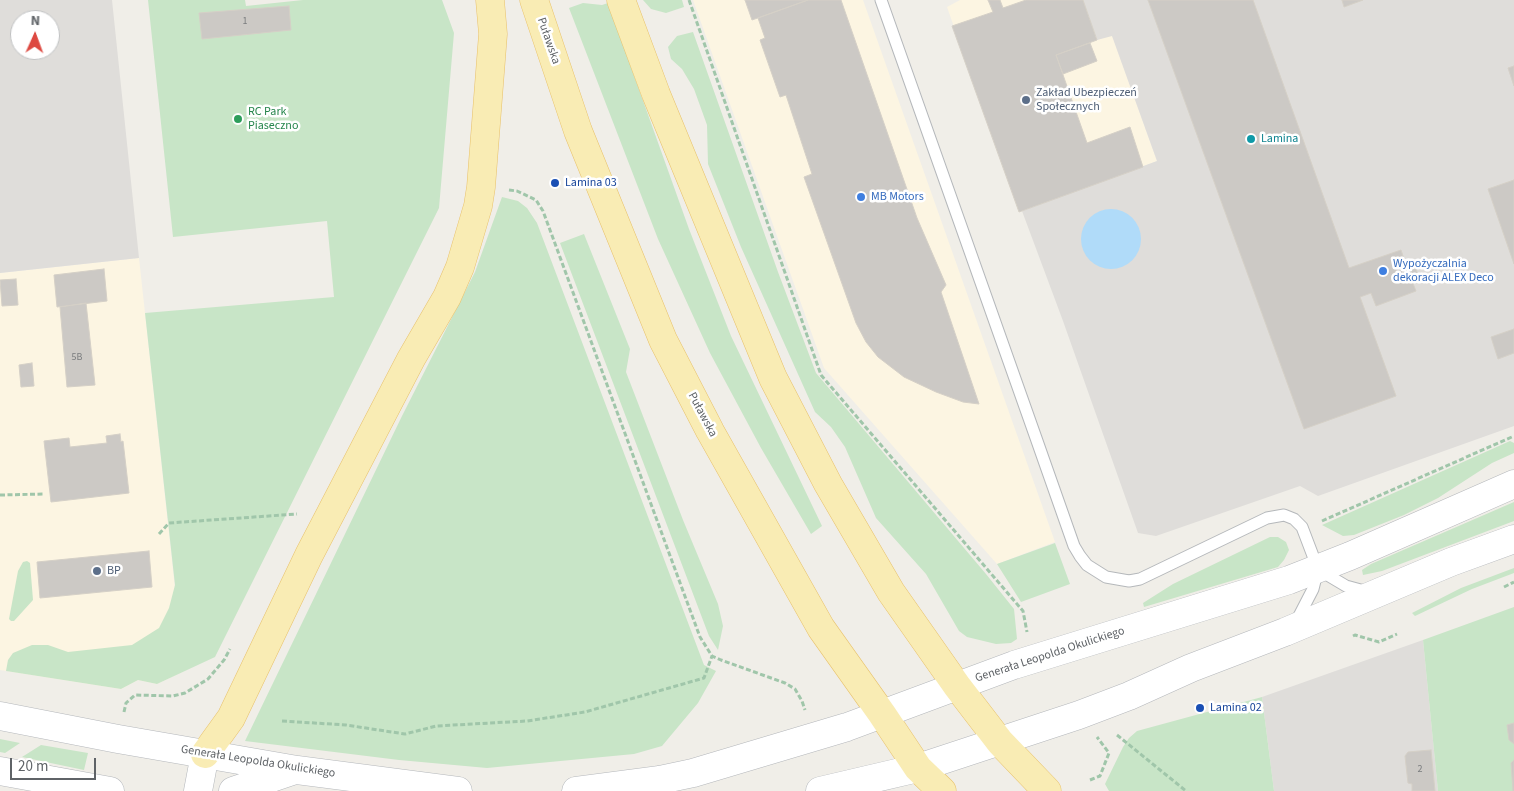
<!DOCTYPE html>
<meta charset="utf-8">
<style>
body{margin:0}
#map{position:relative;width:1514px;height:791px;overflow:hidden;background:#f0eee8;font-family:"Source Sans 3",sans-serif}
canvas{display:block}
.north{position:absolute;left:10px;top:10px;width:50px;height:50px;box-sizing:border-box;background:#fff;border:1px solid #bfc1c2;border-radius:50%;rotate:2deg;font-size:14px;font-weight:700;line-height:20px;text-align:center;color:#5f6367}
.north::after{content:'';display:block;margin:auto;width:18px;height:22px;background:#dd4941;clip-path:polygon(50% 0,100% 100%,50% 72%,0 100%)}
.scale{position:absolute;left:10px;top:758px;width:86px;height:22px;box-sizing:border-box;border:2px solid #5f6367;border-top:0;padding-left:6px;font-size:15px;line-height:18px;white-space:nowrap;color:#5f6367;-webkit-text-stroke:4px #fff;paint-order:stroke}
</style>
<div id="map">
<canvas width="1514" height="791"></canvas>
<div class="north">N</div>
<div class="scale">20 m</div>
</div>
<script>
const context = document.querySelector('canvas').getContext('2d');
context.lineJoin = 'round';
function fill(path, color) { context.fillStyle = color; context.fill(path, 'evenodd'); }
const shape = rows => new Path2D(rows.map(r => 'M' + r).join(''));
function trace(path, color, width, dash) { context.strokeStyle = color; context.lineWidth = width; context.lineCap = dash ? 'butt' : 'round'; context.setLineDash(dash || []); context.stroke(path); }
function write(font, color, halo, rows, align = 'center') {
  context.font = font + ' "Source Sans 3",sans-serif'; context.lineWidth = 5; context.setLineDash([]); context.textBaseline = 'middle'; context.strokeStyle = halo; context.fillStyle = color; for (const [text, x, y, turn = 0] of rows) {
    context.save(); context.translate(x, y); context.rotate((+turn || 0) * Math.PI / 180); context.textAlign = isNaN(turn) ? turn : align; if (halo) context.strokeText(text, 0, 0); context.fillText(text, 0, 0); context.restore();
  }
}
fill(shape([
 [693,0,863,0,1055,542,997,564,824,368],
 [960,0,1083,0,1097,40,1112,35,1157,161,1019,212,947,7],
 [139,258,184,671,157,684,138,680,121,689,0,670,0,273]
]), '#fcf5e2');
fill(shape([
 [0,0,112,0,139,258,0,273],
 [20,20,50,20,50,50,20,50],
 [1083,0,1514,0,1514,426,1318,496,1300,486,1156,536,1138,533,1063,321,1022,211,1157,161,1112,36,1097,40],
 [1423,640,1438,791,1274,791,1262,697]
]), '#dfddda');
fill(shape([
 [148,0,245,0,246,6,303,0,442,0,454,33,439,208,215,657,157,684,138,680,121,689,6,671,8,660,13,653,32,645,48,645,68,652,132,645,159,628,169,608,175,585,145,313,334,297,327,221,173,237],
 [643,0,682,0,684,7,666,13,651,9],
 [583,3,602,5,608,3,689,229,731,336,822,526,811,534,761,448,710,353,658,239,569,8],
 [693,32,778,272,816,373,986,574,1014,609,1017,639,1011,643,996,644,967,637,959,631,926,574,876,518,845,447,831,427,815,412,741,247,708,164,707,125,694,89,682,69,671,59,668,47,677,36],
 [502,197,518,201,527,208,537,223,704,665,716,671,698,703,662,746,634,754,487,768,399,760,245,741,402,416,475,272],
 [584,234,630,349,626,372,683,520,718,604,723,626,718,650,709,636,560,243],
 [1510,441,1514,443,1514,453,1492,463,1438,498,1404,515,1354,535,1343,536,1322,525],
 [1514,502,1514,521,1382,571,1363,575,1362,570,1371,564],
 [1270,537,1278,537,1286,542,1289,550,1284,560,1278,567,1144,607,1143,603,1173,584],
 [1055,543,1070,584,1021,602,997,564],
 [27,561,30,563,33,600,14,621,11,621,9,619,18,571,23,562],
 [1514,568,1514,573,1472,589,1415,616,1412,613,1461,588],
 [1514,607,1514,791,1438,791,1423,640],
 [1262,697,1274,791,1109,791,1105,784,1123,747,1129,738,1137,731],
 [0,739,20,743,5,753,0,752],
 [41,745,88,753,84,770,22,757]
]), '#c8e5c7');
fill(shape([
 '1081 239a30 30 0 1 1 60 0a30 30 0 1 1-60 0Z'
]), '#b0dbf9');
const building = shape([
 [745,0,808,0,752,20,745,0],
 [808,0,841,0,917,218,946,285,941,292,979,404,963,402,936,392,904,377,878,357,866,342,856,323,804,177,812,174,786,95,780,97,760,40,765,38,758,18,808,0],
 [988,0,1000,0,1003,8,1026,0,1083,0,1097,40,1056,55,1087,143,1130,127,1143,167,1019,212,952,26,993,12,988,0],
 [1148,0,1253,0,1349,268,1401,250,1406,265,1414,263,1419,278,1412,281,1416,291,1376,306,1371,293,1360,297,1396,396,1304,429,1148,0],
 [1342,0,1363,0,1344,7,1342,0],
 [289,6,291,30,202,39,199,13,289,6],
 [1090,43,1097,61,1063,74,1056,55,1090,43],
 [1514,66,1514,86,1508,68,1514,66],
 [1514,180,1514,264,1488,189,1514,180],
 [104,269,107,301,57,307,54,275,104,269],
 [16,279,18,305,2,306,0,280,16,279],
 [86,303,95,385,67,387,60,307,86,303],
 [1514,329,1514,353,1498,359,1491,337,1514,329],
 [32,363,34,386,21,387,19,365,32,363],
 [120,434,121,442,123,441,129,493,51,502,44,441,69,438,70,447,107,443,106,436,120,434],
 [149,551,152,587,40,598,37,562,149,551],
 [1514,723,1514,744,1509,740,1507,725,1514,723],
 [1431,750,1435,791,1412,791,1412,784,1408,783,1405,756,1408,752,1431,750],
 [1514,760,1514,791,1513,791,1511,763,1514,760]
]);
fill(building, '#ccc9c5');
trace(building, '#d5d0c7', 1);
const lane = shape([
 [881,0,1036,438,1074,546,1080,556,1087,565,1106,577,1129,581,1140,579,1267,518,1284,515,1294,519,1302,527,1318,569,1313,589,1297,620],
 [1319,570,1346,586,1368,592]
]);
const secondary = shape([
 [0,716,118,739,297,770,458,791],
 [0,771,110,791],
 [198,791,205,754],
 [233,791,295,770],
 [576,791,660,780,693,773,847,727,1014,665,1289,580,1350,556,1514,484],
 [820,791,918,768,1079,715,1129,696,1191,668,1285,632,1451,562,1514,539]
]);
const primary = shape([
 [534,0,578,131,663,340,710,431,821,628,882,714,918,768,942,791],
 [621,0,656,94,773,378,828,484,891,592,957,686,1000,742,1047,791],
 [205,754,231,718,309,555,411,359,447,297,460,267,478,206,481,187,493,34,490,0]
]);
trace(lane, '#b5b8bb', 13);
trace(secondary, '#b4b7bb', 29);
trace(primary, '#e8c16a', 29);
trace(shape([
 [689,0,821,375,1023,611,1027,632],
 [509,190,517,191,536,200,543,211,700,637,712,656,721,660,785,683,795,689,802,701,805,710],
 [0,495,44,494],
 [1322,521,1514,436],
 [159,534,169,523,297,514],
 [1504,587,1514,582],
 [1353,636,1355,635,1379,642,1397,634],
 [124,712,126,703,135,695,173,696,185,693,208,679,224,660,230,649],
 [282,721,346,725,405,734,436,726,527,721,585,712,704,678,712,656],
 [1117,735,1186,791],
 [1090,780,1100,776,1109,753,1097,737]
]), '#a0c6aa', 3, [5, 2.5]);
trace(lane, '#fff', 11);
trace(secondary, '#fff', 28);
trace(primary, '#f9ecb4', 28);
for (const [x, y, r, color] of [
 [1026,100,5,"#5c6f8a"],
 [238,119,5,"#2e9e5b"],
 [1251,139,5,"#0f9aa8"],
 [555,183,5,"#1a4fb4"],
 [861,197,5,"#3f7fe0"],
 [1383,271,5,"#3f7fe0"],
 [97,571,5,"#5c6f8a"],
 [1200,708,5,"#1a4fb4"]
]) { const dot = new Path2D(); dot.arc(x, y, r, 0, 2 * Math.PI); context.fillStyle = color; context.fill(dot); trace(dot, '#fff', 2); }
write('10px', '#7a7c7e', null, [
 ["1",245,22],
 ["5B",77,358],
 ["2",1420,770]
]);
write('12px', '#5f6367', '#fff', [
 ["Puławska",548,41,71],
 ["Puławska",702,415,62],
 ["Generała Leopolda Okulickiego",1050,655,-18],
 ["Generała Leopolda Okulickiego",258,762,9]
]);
write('12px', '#4e5e75', '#fff', [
 ["Zakład Ubezpieczeń",1036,93],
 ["Społecznych",1036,107],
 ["BP",107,571]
], 'left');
write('12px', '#27864d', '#fff', [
 ["RC Park",248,112],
 ["Piaseczno",248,126]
], 'left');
write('12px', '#0d838f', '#fff', [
 ["Lamina",1261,139]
], 'left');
write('12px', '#164399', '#fff', [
 ["Lamina 03",565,183],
 ["Lamina 02",1210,708]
], 'left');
write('12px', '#366cbe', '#fff', [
 ["MB Motors",871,197],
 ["Wypożyczalnia",1393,264],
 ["dekoracji ALEX Deco",1393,278]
], 'left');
</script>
